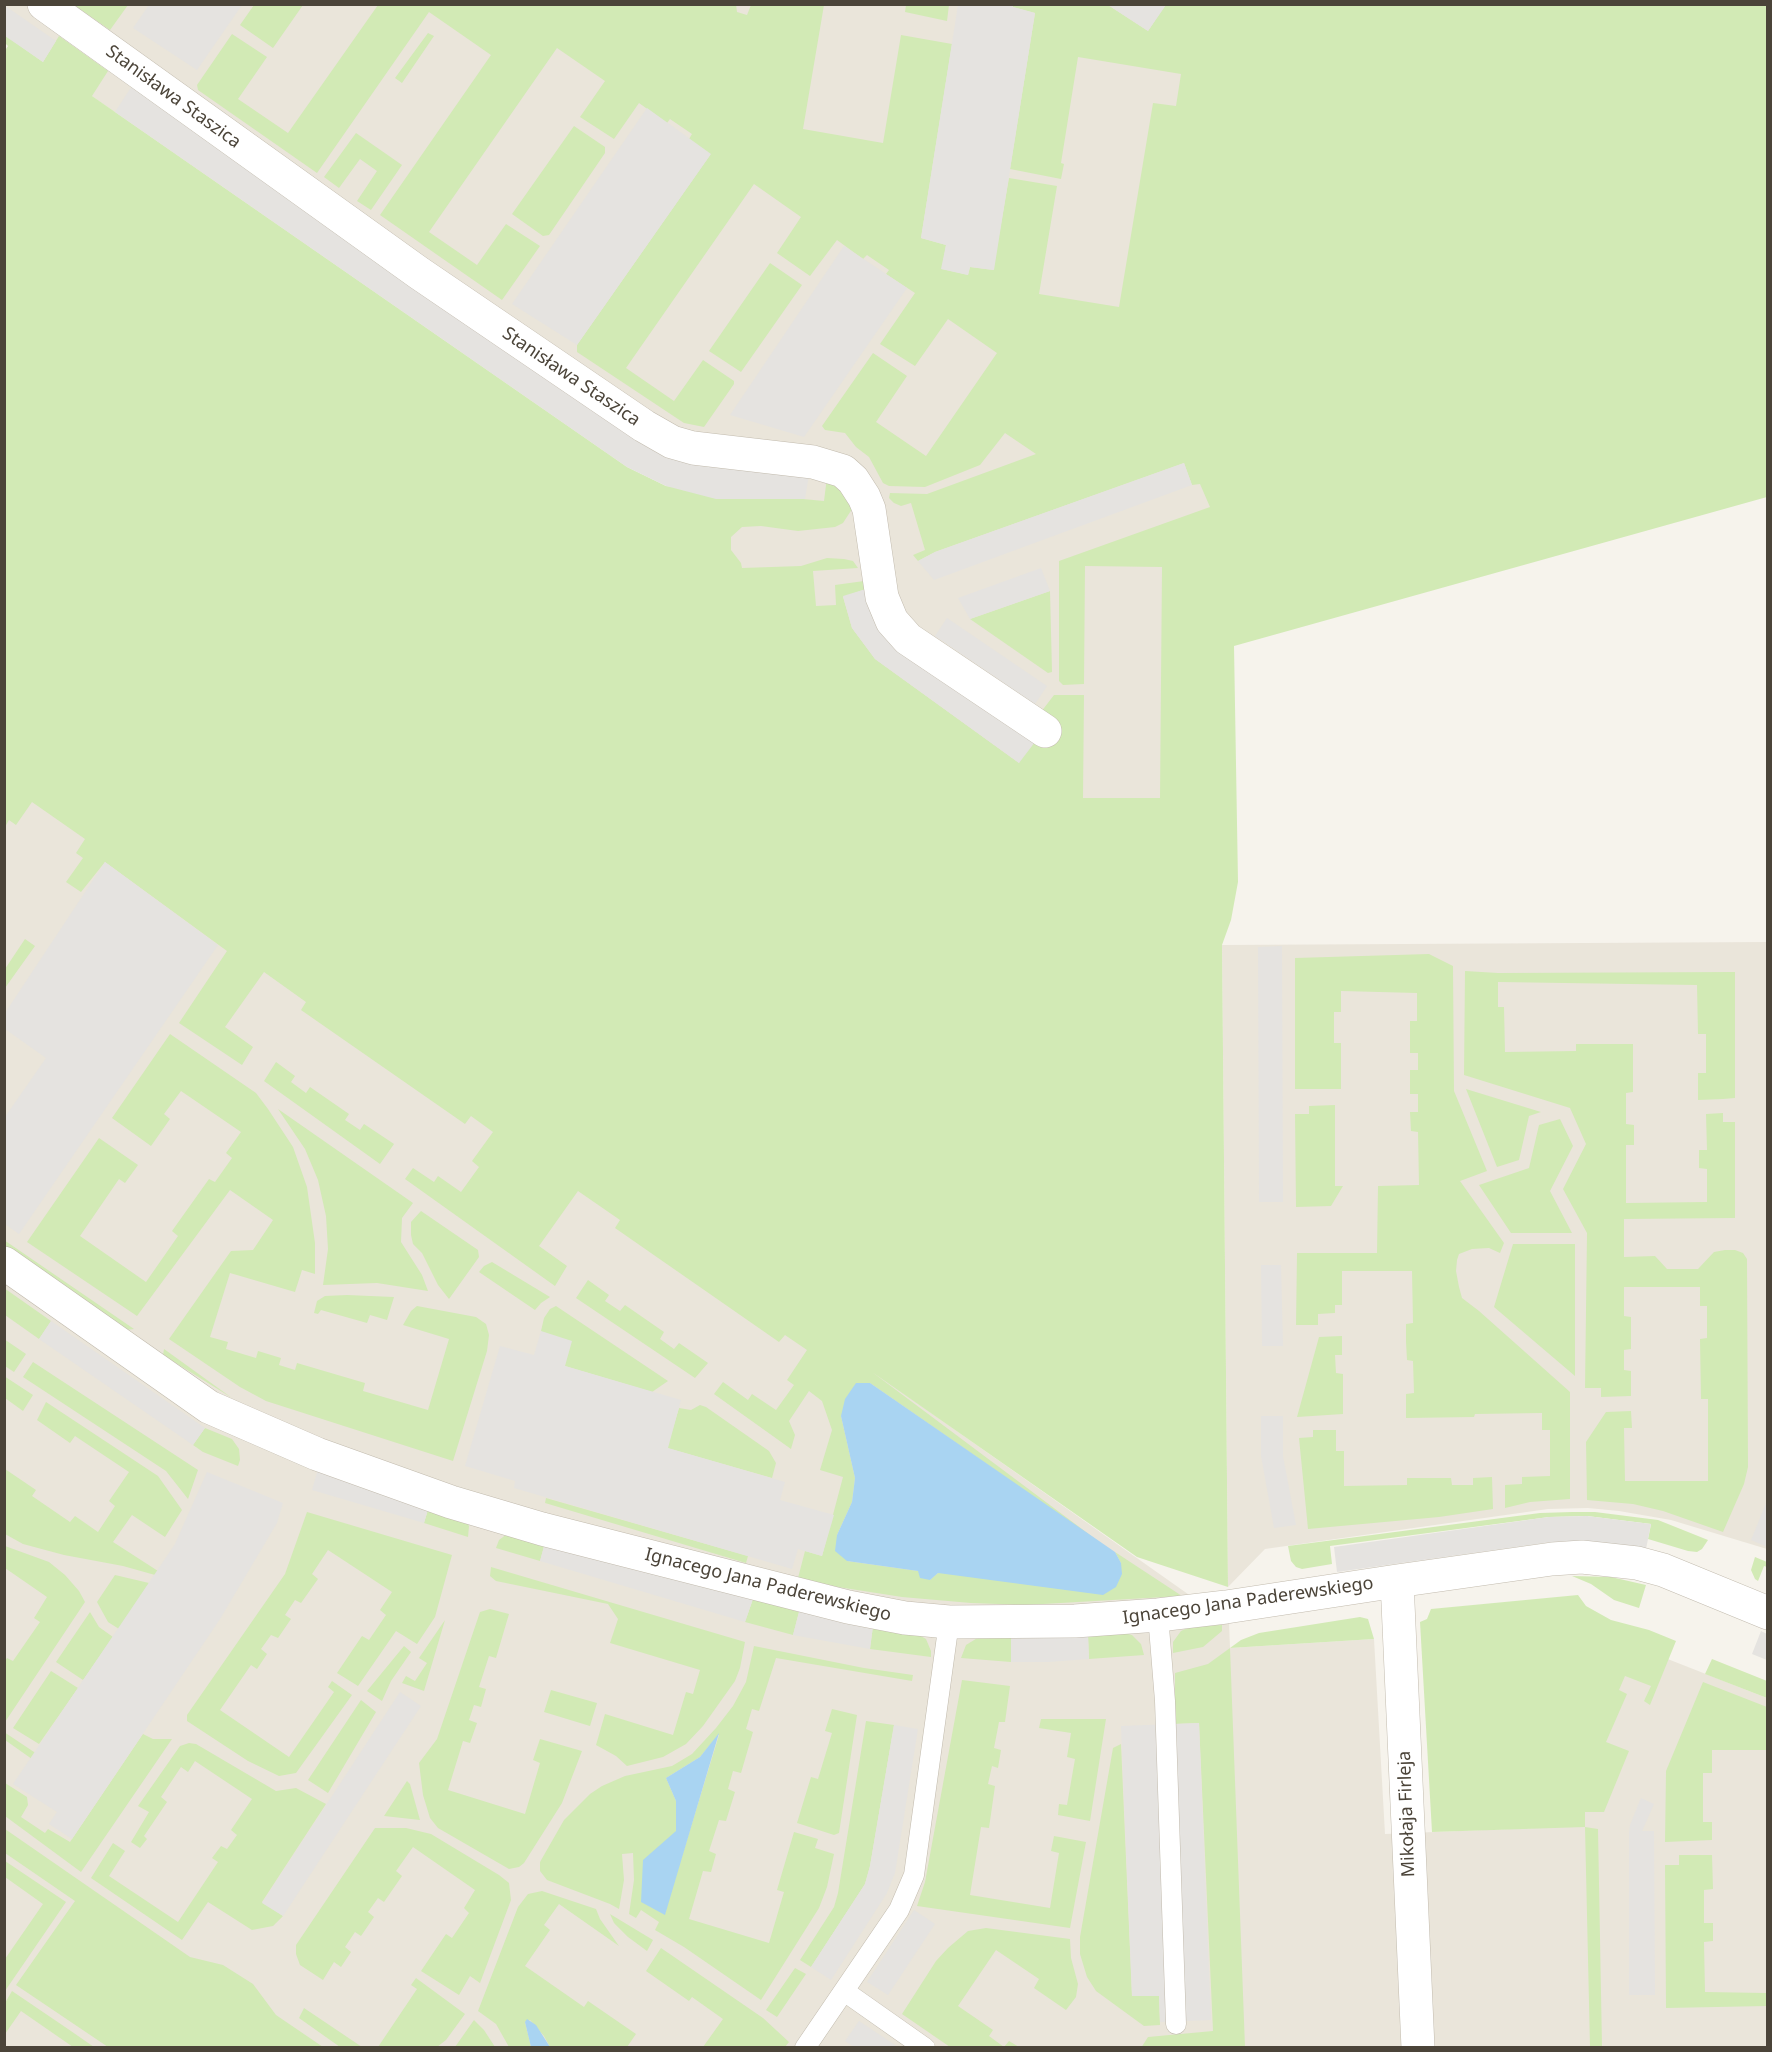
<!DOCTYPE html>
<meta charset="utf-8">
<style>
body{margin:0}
#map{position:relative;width:1772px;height:2052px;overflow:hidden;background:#f6f3ec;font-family:"Noto Sans",sans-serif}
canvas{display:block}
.frame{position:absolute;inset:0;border:6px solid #4b4439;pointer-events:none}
</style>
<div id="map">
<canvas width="1772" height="2052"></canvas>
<div class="frame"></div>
</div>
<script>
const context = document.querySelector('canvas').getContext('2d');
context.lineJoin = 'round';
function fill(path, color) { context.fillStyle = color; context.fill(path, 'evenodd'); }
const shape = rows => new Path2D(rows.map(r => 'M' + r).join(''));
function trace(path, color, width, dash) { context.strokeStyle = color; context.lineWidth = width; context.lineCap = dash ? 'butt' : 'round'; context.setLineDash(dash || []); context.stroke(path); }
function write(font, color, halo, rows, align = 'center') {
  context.font = font + ' "Noto Sans",sans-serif'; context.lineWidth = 4.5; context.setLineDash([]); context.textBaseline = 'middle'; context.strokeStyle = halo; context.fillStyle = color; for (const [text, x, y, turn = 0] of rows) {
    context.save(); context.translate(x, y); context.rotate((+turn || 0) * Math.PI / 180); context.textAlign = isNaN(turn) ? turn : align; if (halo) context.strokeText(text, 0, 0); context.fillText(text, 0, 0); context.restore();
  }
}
fill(shape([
 [5,4,1210,5,1222,919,715,567,716,499,627,467,5,36],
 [4,759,1229,1623,1230,1648,1374,1639,1385,1834,1585,1826,1581,1625,1767,1698,1767,2047,5,2047],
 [1767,942,1767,1549,1671,1520,1619,1511,1588,1508,1548,1509,1265,1549,1228,1587,1222,945]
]), '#eae5da');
fill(shape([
 [736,4,737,12,747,15,751,5,824,5,803,129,883,143,901,35,952,44,921,238,946,245,942,269,968,275,970,267,993,270,1009,178,1057,186,1039,294,1119,307,1153,103,1176,106,1181,74,1078,57,1061,163,1064,164,1061,179,1010,169,1035,13,1013,7,1013,5,1108,5,1148,31,1166,4,1767,5,1767,497,1234,646,1238,882,1231,920,1222,945,1228,1587,1137,1557,872,1372,1102,1544,870,1383,841,1416,855,1478,852,1502,837,1535,847,1561,918,1571,930,1580,938,1573,1121,1563,1115,1552,1182,1596,1026,1605,971,1603,902,1597,838,1587,798,1578,805,1551,822,1556,843,1477,820,1470,832,1430,822,1401,809,1391,789,1421,795,1435,791,1449,714,1394,723,1382,748,1400,752,1394,776,1410,794,1385,787,1380,807,1350,785,1335,779,1342,615,1228,620,1220,578,1191,539,1246,567,1266,555,1286,405,1179,413,1168,434,1182,438,1176,461,1192,479,1167,472,1161,493,1132,471,1116,465,1124,301,1010,306,1002,264,972,225,1027,253,1047,242,1065,179,1023,227,951,105,862,81,892,66,882,83,858,76,853,85,839,32,802,16,825,9,820,5,827,4,52,8,46,5,43,5,35,43,62,59,36,108,71,92,96,627,467,666,486,824,501,827,477,836,479,854,506,843,523,835,527,798,531,761,526,742,527,731,537,731,550,741,563,742,568,801,566,827,558,844,559,853,561,858,568,813,571,816,606,836,605,835,585,864,581,866,589,843,597,852,628,875,659,1019,763,1041,712,1054,695,1084,695,1083,798,1160,798,1162,567,1085,566,1084,684,1063,685,1059,681,1059,561,1210,507,1200,484,1192,485,1184,463,935,552,918,561,913,555,925,550,911,503,901,506,894,503,889,498,890,493,927,494,1036,454,1005,433,980,465,925,487,889,486,883,483,869,457,856,447,845,433,825,430,822,426,873,353,907,376,876,422,926,456,997,353,948,319,915,366,880,344,915,293,886,274,889,270,867,255,863,259,837,240,810,276,777,253,801,217,754,184,626,368,674,401,703,360,734,381,734,384,704,427,684,423,577,352,577,345,710,155,689,139,692,134,670,119,667,123,639,103,614,139,580,117,605,81,557,48,429,232,477,265,506,224,540,246,502,300,380,215,491,55,429,12,317,173,198,90,197,85,232,34,267,57,238,99,288,133,378,5],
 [74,5,128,5,110,30],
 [254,5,254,4,303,5,273,48,240,25],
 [906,5,949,5,947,21,905,12],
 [428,33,434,36,402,83,395,78],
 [574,126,605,147,605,153,549,235,543,236,512,214],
 [356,133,402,165,371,210,357,201,377,171,360,159,339,188,324,177],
 [770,263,802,285,741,372,709,351],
 [1050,591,1052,672,1048,673,970,619],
 [25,939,35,946,5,988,5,969],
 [1429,954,1453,966,1454,1091,1487,1171,1460,1181,1504,1243,1500,1253,1489,1248,1472,1249,1459,1254,1457,1260,1456,1271,1459,1287,1462,1298,1479,1311,1570,1392,1570,1499,1530,1502,1505,1508,1505,1485,1522,1484,1522,1477,1550,1476,1550,1430,1542,1430,1542,1413,1475,1414,1474,1417,1406,1418,1406,1394,1414,1393,1413,1361,1407,1360,1406,1342,1406,1324,1413,1323,1412,1271,1342,1271,1342,1305,1335,1305,1335,1313,1318,1314,1318,1325,1296,1325,1297,1253,1377,1253,1378,1186,1419,1185,1418,1132,1411,1131,1410,1112,1418,1112,1418,1094,1410,1094,1410,1070,1418,1070,1418,1053,1410,1053,1410,1021,1417,1021,1417,993,1341,991,1341,1012,1334,1012,1334,1043,1341,1043,1341,1089,1295,1089,1295,958],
 [1465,971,1498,973,1735,972,1735,1098,1723,1099,1698,1100,1698,1073,1706,1073,1706,1034,1698,1034,1697,985,1498,982,1498,1007,1504,1007,1505,1052,1576,1051,1576,1044,1633,1044,1633,1092,1626,1093,1626,1124,1634,1125,1634,1145,1626,1145,1626,1203,1707,1202,1707,1169,1699,1168,1699,1150,1707,1150,1706,1114,1723,1113,1723,1122,1735,1122,1735,1218,1624,1219,1624,1257,1655,1256,1667,1269,1698,1269,1714,1252,1725,1250,1735,1250,1743,1253,1747,1259,1748,1467,1744,1484,1723,1532,1663,1511,1633,1504,1587,1500,1586,1442,1606,1412,1631,1411,1632,1428,1624,1428,1625,1481,1708,1481,1708,1399,1701,1399,1700,1339,1707,1338,1707,1306,1700,1306,1700,1287,1624,1287,1624,1316,1631,1317,1631,1349,1624,1350,1624,1370,1631,1371,1631,1396,1601,1397,1601,1388,1585,1388,1587,1233,1563,1189,1586,1144,1570,1108,1464,1075],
 [170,1034,256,1093,268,1109,293,1147,307,1187,315,1243,315,1274,302,1270,295,1292,230,1273,210,1337,228,1342,226,1349,256,1358,258,1351,281,1358,279,1365,295,1370,297,1363,365,1383,363,1391,428,1410,449,1339,403,1325,411,1311,417,1306,476,1317,486,1324,489,1335,487,1351,453,1461,266,1401,240,1387,169,1339,231,1251,253,1250,273,1220,230,1190,137,1316,27,1242,99,1138,138,1165,125,1183,119,1179,80,1236,146,1282,178,1236,172,1231,209,1179,215,1182,232,1158,226,1153,241,1132,181,1091,164,1114,170,1119,151,1146,112,1118],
 [276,1062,295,1076,291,1082,306,1093,310,1087,349,1114,345,1120,360,1130,364,1124,394,1144,380,1164,264,1081],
 [1466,1089,1541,1112,1529,1116,1519,1160,1497,1167],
 [1335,1105,1335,1186,1343,1186,1331,1206,1296,1207,1295,1114,1309,1114,1309,1106],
 [278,1109,413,1203,402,1218,401,1242,422,1275,428,1291,377,1283,323,1285,328,1249,326,1216,318,1180,305,1149],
 [1560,1119,1573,1146,1550,1191,1572,1233,1511,1233,1479,1185,1529,1168,1539,1125],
 [421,1211,478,1250,479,1257,449,1299,438,1285,422,1253,413,1244,411,1235,411,1222],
 [4,1240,134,1329,126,1330,5,1248],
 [1513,1244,1575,1244,1575,1376,1494,1307],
 [492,1262,550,1297,541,1303,535,1310,479,1272,484,1266],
 [588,1280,609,1295,605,1301,620,1311,625,1305,664,1332,660,1339,674,1349,679,1343,708,1363,695,1378,576,1298],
 [4,1288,51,1321,39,1339,5,1315],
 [347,1295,394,1297,387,1320,370,1315,367,1323,321,1310,318,1314,314,1313,317,1301,325,1296],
 [556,1306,668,1381,652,1392,565,1366,541,1331,544,1318,550,1309],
 [1342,1336,1342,1355,1335,1355,1336,1373,1343,1374,1343,1414,1297,1417,1319,1337],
 [4,1339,26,1354,14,1372,5,1366],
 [164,1349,232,1398,163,1355],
 [33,1362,198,1470,188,1499,166,1471,23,1377],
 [4,1376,33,1395,23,1411,5,1398],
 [46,1402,158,1476,182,1510,165,1537,132,1515,113,1542,158,1571,155,1575,123,1566,64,1555,23,1544,5,1534,5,1469,36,1490,32,1496,70,1522,75,1516,98,1532,115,1506,109,1501,129,1472,75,1436,70,1443,37,1420],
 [700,1405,706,1407,769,1451,776,1463,772,1478,667,1448,679,1408,691,1410],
 [205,1428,232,1439,239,1449,240,1460,238,1466,203,1452,193,1445],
 [1313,1430,1336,1430,1336,1451,1344,1451,1344,1486,1407,1485,1407,1478,1451,1478,1452,1485,1473,1485,1473,1478,1492,1477,1493,1509,1439,1517,1308,1529,1299,1438,1313,1437],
 [546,1498,748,1556,746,1563,545,1503],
 [430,1503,463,1515,469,1526,468,1537,424,1523],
 [307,1512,452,1555,435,1617,417,1644,396,1631,358,1686,337,1673,362,1636,369,1640,386,1615,380,1610,392,1592,328,1550,312,1574,318,1579,301,1603,295,1600,285,1615,291,1619,278,1638,271,1635,261,1649,267,1654,257,1669,251,1665,220,1710,289,1757,334,1692,328,1687,332,1681,352,1695,296,1773,279,1776,248,1761,187,1721,187,1715,285,1574],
 [1572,1512,1595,1512,1658,1520,1708,1540,1702,1549,1697,1552,1688,1551,1648,1539,1651,1524,1587,1516,1549,1517,1330,1546,1332,1564,1302,1569,1296,1567,1291,1561,1288,1546,1540,1513],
 [507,1534,546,1539,540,1561,496,1548,499,1540],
 [5,1546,49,1562,65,1575,79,1591,85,1602,5,1722,5,1661,7,1658,13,1661,40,1622,34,1618,47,1597,5,1568],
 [1755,1557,1767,1562,1767,1567,1764,1566,1758,1581,1755,1579,1751,1570],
 [491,1567,745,1642,740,1668,735,1681,703,1726,686,1744,663,1757,627,1766,616,1756,596,1745,605,1714,673,1735,686,1692,693,1694,700,1670,610,1643,618,1619,608,1604,496,1581,490,1576],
 [115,1575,149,1583,119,1629,108,1622,97,1602],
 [1572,1576,1611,1577,1646,1585,1639,1608,1614,1600,1591,1584],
 [1578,1595,1586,1606,1611,1620,1649,1630,1676,1641,1650,1705,1644,1701,1651,1686,1625,1676,1619,1690,1627,1694,1606,1742,1629,1751,1604,1812,1585,1812,1585,1827,1598,1829,1602,2047,1590,2047,1585,1827,1432,1832,1420,1622,1427,1619,1431,1609],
 [753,1599,799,1612,793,1635,745,1622],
 [490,1609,509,1614,496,1658,489,1656,479,1687,486,1689,481,1707,474,1705,469,1720,477,1723,470,1743,463,1741,448,1790,525,1814,540,1763,533,1760,540,1739,582,1751,562,1803,524,1863,519,1867,509,1869,438,1828,430,1818,423,1795,419,1763,437,1739,480,1612],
 [90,1612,99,1627,113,1637,83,1680,56,1662],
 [1360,1617,1368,1619,1374,1639,1230,1648,1245,2047,1141,2048,1148,2037,1213,2031,1199,1723,1175,1724,1175,1673,1208,1664,1241,1640,1259,1633],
 [445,1620,424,1691,402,1683,406,1676,415,1681,427,1663,419,1658],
 [1222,1625,1222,1631,1203,1647,1173,1653,1173,1642,1181,1631,1192,1626],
 [873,1626,912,1631,926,1639,931,1651,931,1657,870,1649],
 [1120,1632,1132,1635,1141,1644,1144,1655,1089,1659,1088,1635],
 [979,1637,1011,1638,1011,1662,961,1658,966,1645],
 [404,1646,411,1652,391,1681,382,1701,367,1691],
 [754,1646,864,1668,913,1675,912,1681,776,1658,759,1711,752,1709,746,1729,753,1732,741,1773,733,1771,728,1789,735,1792,726,1821,719,1820,709,1851,716,1854,711,1872,703,1871,689,1919,769,1943,784,1892,777,1890,794,1832,818,1839,815,1848,834,1854,827,1887,819,1908,761,2000,684,1947,655,1930,659,1922,641,1910,636,1918,629,1914,634,1880,633,1853,622,1854,624,1880,619,1909,610,1904,547,1880,540,1871,540,1862,564,1820,590,1794,602,1786,625,1776,672,1766,692,1754,716,1728,733,1706,746,1682],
 [718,1735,719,1735,664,1915,676,1831,676,1801,666,1778,700,1757],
 [1712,1659,1767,1681,1767,1698,1705,1674],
 [51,1671,78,1688,39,1744,13,1728],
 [962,1680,1010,1686,1005,1722,999,1722,994,1748,1001,1750,998,1768,992,1766,988,1784,995,1786,989,1828,981,1827,970,1895,1050,1908,1059,1853,1051,1851,1054,1836,1086,1842,1070,1928,917,1906,925,1882],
 [1703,1682,1767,1707,1767,1750,1712,1750,1712,1773,1703,1773,1703,1822,1712,1822,1712,1840,1665,1842,1666,1771],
 [551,1690,597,1703,590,1726,544,1712],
 [361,1700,376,1712,328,1793,308,1780],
 [832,1709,857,1715,839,1833,834,1835,797,1823,811,1777,818,1779,832,1733,825,1731],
 [1041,1719,1106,1719,1090,1821,1058,1815,1059,1804,1067,1805,1075,1759,1067,1757,1071,1733,1039,1728],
 [866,1721,894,1725,870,1866,865,1884,811,1967,800,1960,834,1907,838,1893],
 [4,1732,43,1758,39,1764,5,1740],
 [143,1734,153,1739,172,1739,81,1872,5,1816,5,1783,27,1797,28,1805,21,1817,45,1833,48,1829,70,1842],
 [189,1743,196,1744,276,1791,296,1788,326,1804,262,1902,283,1916,273,1926,252,1930,208,1902,182,1940,91,1878,113,1843,125,1851,109,1876,178,1922,218,1862,212,1858,221,1846,227,1849,237,1835,231,1830,252,1799,195,1761,188,1772,181,1767,161,1797,167,1802,144,1836,147,1839,140,1848,131,1842,149,1812,138,1806,180,1746],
 [1121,1744,1132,1996,1159,1996,1160,2025,1144,2026,1096,1991,1087,1977,1080,1954,1080,1937,1113,1748],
 [407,1781,410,1784,420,1820,384,1816],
 [375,1828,406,1828,431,1834,499,1875,509,1883,511,1900,480,1983,470,1976,459,1995,421,1971,446,1934,452,1938,469,1913,464,1908,475,1890,413,1847,396,1871,402,1876,384,1902,378,1898,368,1912,374,1917,361,1936,355,1932,345,1947,351,1952,341,1967,334,1962,323,1980,300,1965,296,1954,296,1945],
 [5,1829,190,1957,223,1965,253,1984,276,2015,323,2047,108,2047,16,1985,75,1901,5,1853],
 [1679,1855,1712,1855,1713,1889,1704,1890,1704,1923,1713,1923,1713,1941,1704,1942,1705,1992,1767,1993,1767,2006,1666,2008,1665,1865,1679,1865],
 [5,1861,66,1902,5,1991,5,1959,43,1904,5,1877],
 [542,1891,596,1909,600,1919,619,1946,559,1904,544,1925,550,1930,525,1966,584,2007,588,2001,636,2034,627,2047,550,2047,544,2036,530,2020,525,2022,531,2047,509,2047,496,2024,478,2011,518,1907,528,1894],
 [610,1914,653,1940,647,1951,628,1937,614,1923],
 [986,1928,1070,1939,1071,1958,1078,1984,1076,1997,1066,2010,1034,1988,1039,1979,996,1950,958,2006,993,2030,989,2036,1004,2047,1009,2041,1019,2047,950,2047,902,2014,936,1961,948,1948,968,1931],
 [661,1948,763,2018,789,2042,785,2047,703,2047,723,2019,692,1997,689,2001,646,1971],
 [795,1968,806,1974,777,2017,766,2010],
 [416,1978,465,2014,446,2040,437,2047,378,2047,417,1989,411,1985],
 [12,1991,68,2029,94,2047,73,2047,21,2011,5,2034,5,2003],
 [304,2008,362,2047,340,2047,299,2018],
 [474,2020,484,2030,495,2047,455,2047]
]), '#d2eab5');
fill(shape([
 [4,5,56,41,43,62,5,36],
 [149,5,149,4,242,5,197,70,133,28],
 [958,5,1013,5,1013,7,1035,13,994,270,970,267,968,275,941,269,946,245,921,238],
 [1108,5,1166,5,1148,31],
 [132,86,650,444,809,475,805,499,716,499,666,486,627,467,115,112],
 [647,108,711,154,577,345,512,304],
 [844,246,907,288,804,437,730,415],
 [1184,463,1192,485,934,580,918,561,935,552],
 [1041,568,1050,591,970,619,958,598],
 [866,589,1035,742,1019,763,875,659,852,628,843,596],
 [947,618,1047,686,1035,704,935,636],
 [105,862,218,945,19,1234,5,1224,5,1117,46,1058,5,1029,5,1013],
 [1282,946,1283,1202,1259,1202,1258,947],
 [1261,1265,1281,1265,1283,1346,1262,1346],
 [51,1321,205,1428,193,1445,39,1339],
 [541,1331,572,1341,565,1366,681,1400,668,1448,785,1482,780,1500,834,1515,822,1556,798,1549,792,1569,514,1488,515,1481,465,1466,500,1346,534,1355],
 [1261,1416,1283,1416,1283,1456,1296,1525,1274,1528,1261,1456],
 [318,1469,430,1503,424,1523,312,1490],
 [207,1472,283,1503,277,1523,220,1619,72,1839,49,1824,57,1812,13,1784,175,1544],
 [1767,1501,1767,1547,1751,1540],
 [1587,1516,1651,1524,1646,1549,1587,1541,1551,1542,1337,1572,1334,1547,1549,1517],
 [546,1539,753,1599,745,1622,540,1561],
 [799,1612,873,1626,870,1649,793,1635],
 [1761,1631,1767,1634,1767,1660,1752,1654],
 [1088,1635,1089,1659,1048,1662,1011,1662,1011,1638],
 [400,1692,421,1706,283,1916,262,1903],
 [1199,1723,1211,2020,1160,2022,1159,1996,1132,1996,1121,1726],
 [894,1725,918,1729,895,1873,887,1893,831,1980,811,1967,865,1884,870,1866],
 [1641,1798,1654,1804,1642,1831,1654,1831,1655,1995,1629,1995,1629,1832,1630,1825],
 [914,1910,935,1924,888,1995,867,1982],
 [859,2021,898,2047,854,2047,845,2041]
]), '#e5e3e0');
fill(shape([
 [856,1383,870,1383,1115,1552,1121,1563,1122,1574,1116,1587,1103,1595,938,1573,930,1580,920,1578,918,1571,847,1561,835,1551,837,1535,852,1502,855,1478,841,1416,845,1399],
 [719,1733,665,1915,641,1902,643,1860,676,1831,676,1801,666,1778,700,1757],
 [527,2019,536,2025,550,2047,531,2047,525,2022]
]), '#a9d4f2');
const service = shape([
 [1158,1615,1165,1701,1176,2024],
 [844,1991,925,2048],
 [805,2048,899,1910,914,1875,949,1622]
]);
const minor = shape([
 [44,4,419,273,644,426,672,442,693,448,813,462,843,471,853,480,864,497,869,509,882,597,892,621,908,639,1045,731],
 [4,1263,209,1407,317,1454,451,1502,542,1529,848,1607,905,1618,949,1622,1075,1621,1158,1615,1226,1607,1397,1581,1552,1559,1582,1557,1637,1563,1663,1570,1768,1613],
 [1397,1581,1418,2048]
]);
trace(service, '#c2bbae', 21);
trace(minor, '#c2bbae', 34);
trace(service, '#fff', 20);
trace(minor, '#fff', 33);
write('18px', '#4b4439', '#fff', [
 ["Stanisława Staszica",173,97,36],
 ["Stanisława Staszica",571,377,34],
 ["Ignacego Jana Paderewskiego",768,1585,14],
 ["Ignacego Jana Paderewskiego",1248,1601,-8],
 ["Mikołaja Firleja",1407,1814,-92]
]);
</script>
